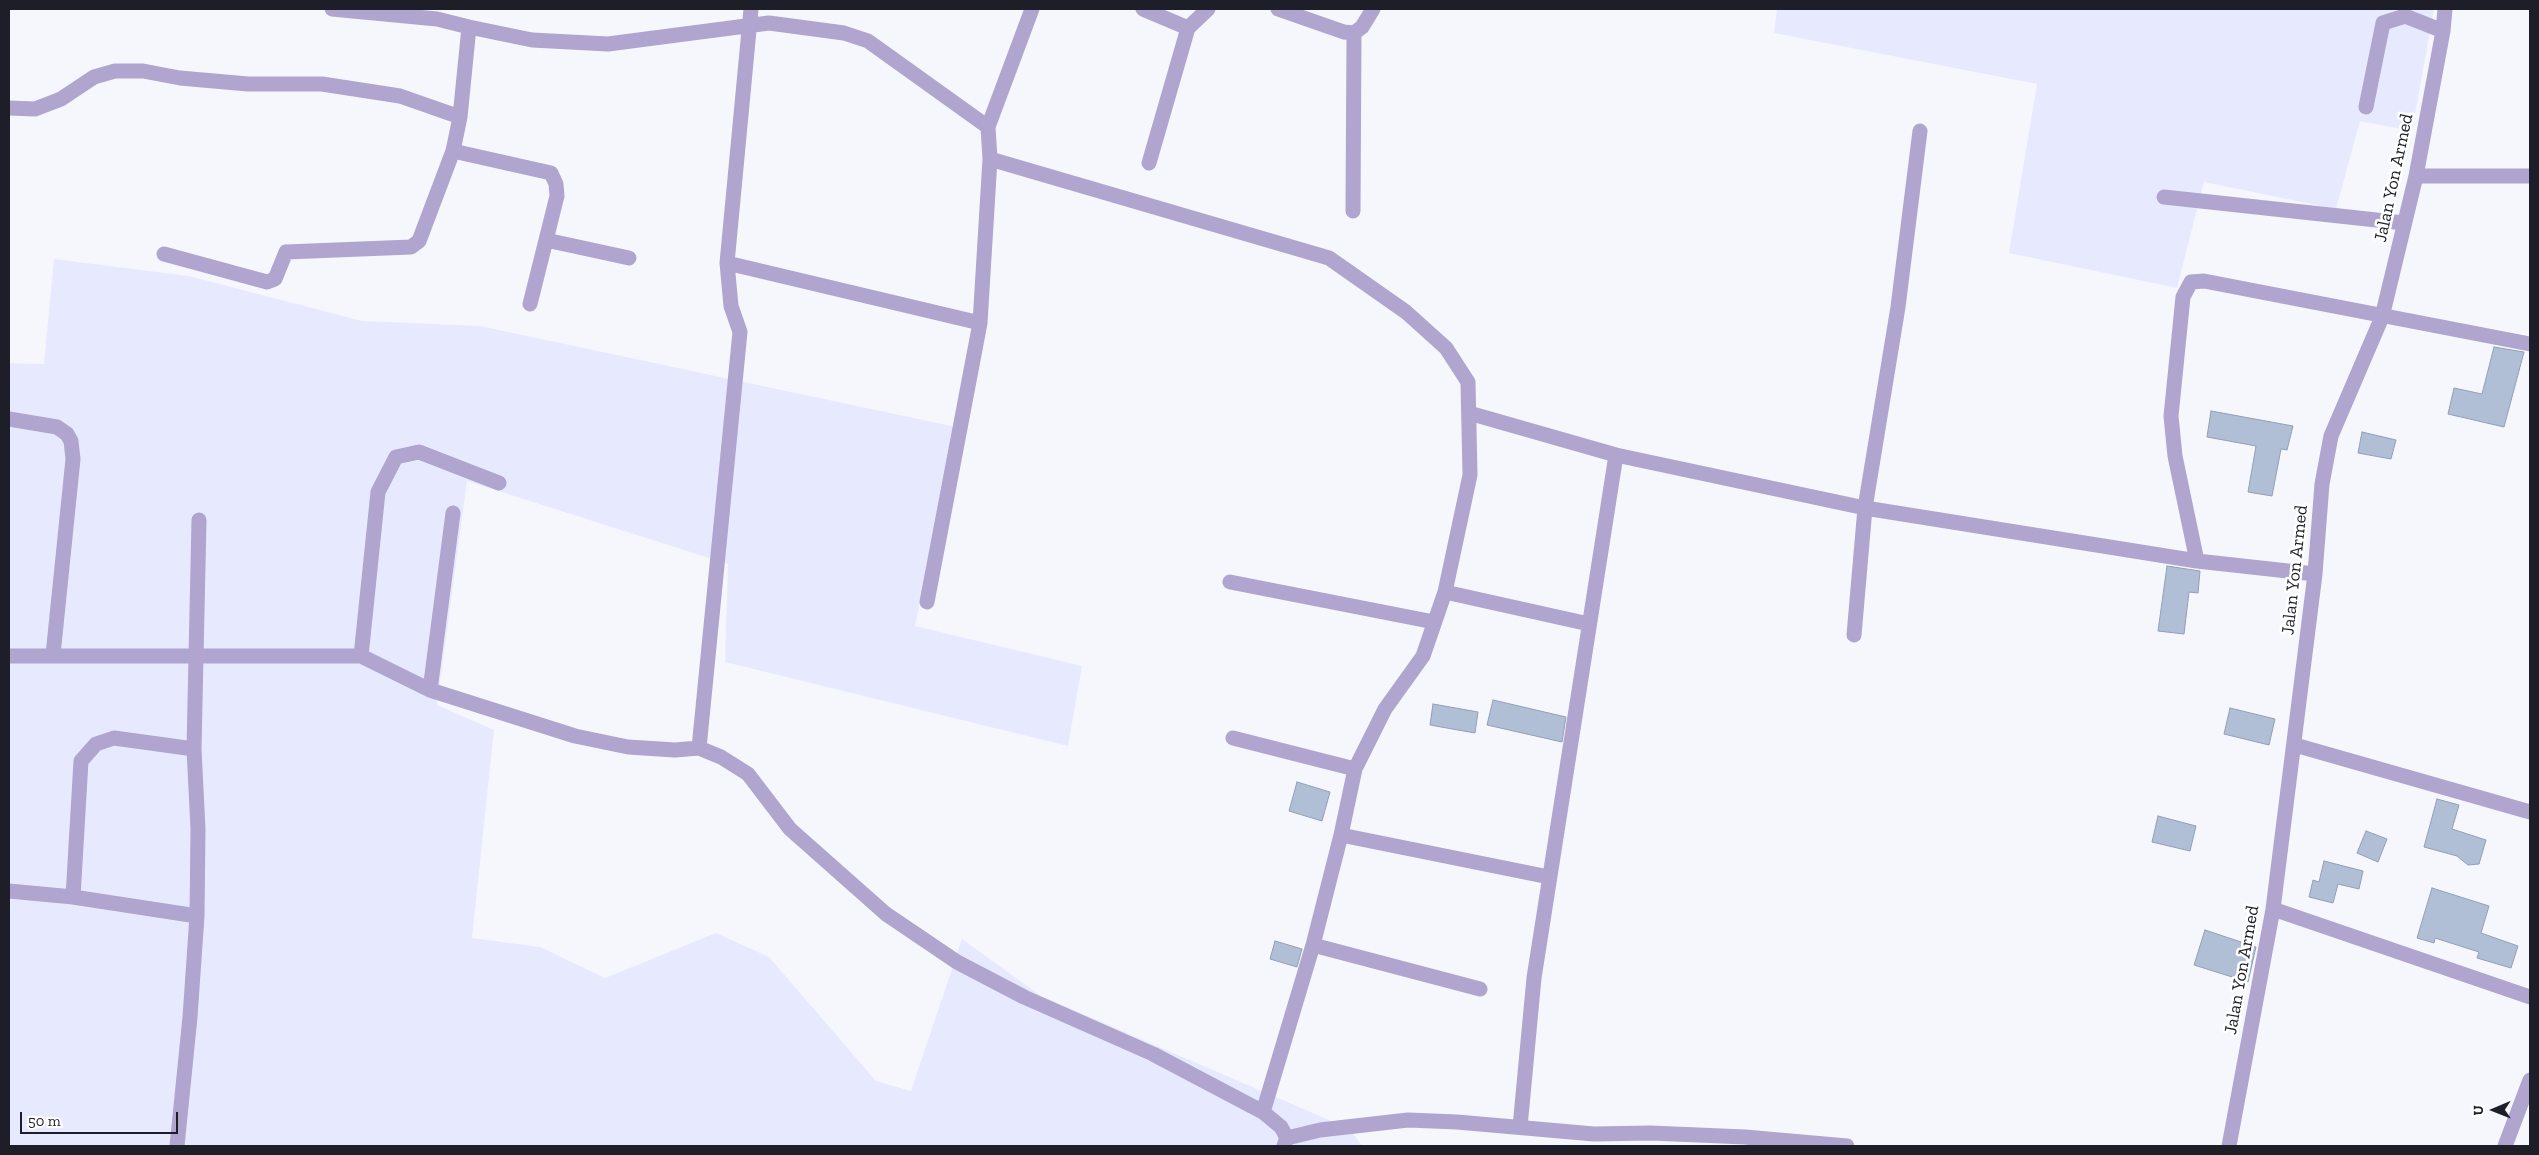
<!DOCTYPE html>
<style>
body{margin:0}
#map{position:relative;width:2539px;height:1155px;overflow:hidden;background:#f6f7fc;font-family:"Zilla Slab",serif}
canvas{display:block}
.frame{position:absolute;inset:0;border:10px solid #1d1e28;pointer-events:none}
.north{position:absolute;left:2469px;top:1085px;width:50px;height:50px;-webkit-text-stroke:4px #fff;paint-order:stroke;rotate:269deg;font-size:14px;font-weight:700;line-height:20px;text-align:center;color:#1d1e28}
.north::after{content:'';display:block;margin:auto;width:18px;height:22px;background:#1d1e28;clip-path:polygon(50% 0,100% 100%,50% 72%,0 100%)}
.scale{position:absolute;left:20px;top:1112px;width:158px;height:22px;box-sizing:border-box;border:2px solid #1d1e28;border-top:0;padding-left:6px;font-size:15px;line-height:18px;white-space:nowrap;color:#1d1e28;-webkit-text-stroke:4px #fff;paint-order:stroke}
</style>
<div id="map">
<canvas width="2539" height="1155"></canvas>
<div class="frame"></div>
<div class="north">U</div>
<div class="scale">50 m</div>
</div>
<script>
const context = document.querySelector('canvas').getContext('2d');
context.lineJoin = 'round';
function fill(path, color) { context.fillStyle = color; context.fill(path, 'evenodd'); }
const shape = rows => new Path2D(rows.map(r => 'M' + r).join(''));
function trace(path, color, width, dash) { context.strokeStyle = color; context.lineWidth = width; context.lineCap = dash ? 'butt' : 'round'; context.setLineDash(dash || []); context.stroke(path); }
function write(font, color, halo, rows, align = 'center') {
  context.font = font + ' "Zilla Slab",serif'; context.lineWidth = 5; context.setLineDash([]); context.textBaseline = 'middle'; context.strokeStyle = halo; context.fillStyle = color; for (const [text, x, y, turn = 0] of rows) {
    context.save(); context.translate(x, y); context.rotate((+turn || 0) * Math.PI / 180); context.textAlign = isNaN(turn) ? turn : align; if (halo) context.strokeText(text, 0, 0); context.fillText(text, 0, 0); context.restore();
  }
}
fill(shape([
 [1777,9,2434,9,2412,131,2360,121,2336,209,2204,182,2177,288,2009,253,2037,84,1774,33],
 [54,259,189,276,362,321,480,326,956,427,915,626,1082,666,1068,746,725,662,728,564,467,481,437,705,494,730,472,938,540,947,605,978,716,933,769,957,876,1081,911,1091,962,939,1041,996,1350,1129,1362,1146,9,1146,9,363,44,364]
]), '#e7eaff');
const building = shape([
 [2494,347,2524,352,2504,427,2448,414,2454,388,2482,394,2494,347],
 [2211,411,2293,426,2287,450,2281,449,2272,496,2248,492,2256,446,2207,437,2211,411],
 [2362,432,2396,440,2391,459,2358,453,2362,432],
 [2167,566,2200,571,2198,593,2189,592,2184,634,2158,631,2167,566],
 [1493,700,1566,717,1562,742,1487,725,1493,700],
 [1433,704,1478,712,1475,733,1430,725,1433,704],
 [2230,708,2275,719,2269,745,2224,734,2230,708],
 [1297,782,1330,792,1322,821,1289,811,1297,782],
 [2437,799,2459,805,2452,829,2486,840,2479,864,2468,865,2457,856,2424,847,2437,799],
 [2158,816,2196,826,2190,851,2152,842,2158,816],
 [2366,831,2387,839,2378,862,2357,853,2366,831],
 [2324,861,2363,871,2359,889,2338,884,2333,903,2309,897,2313,880,2319,882,2324,861],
 [2432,888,2489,906,2481,933,2518,946,2511,968,2477,958,2479,952,2435,938,2434,943,2417,938,2432,888],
 [2205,930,2256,947,2248,982,2194,965,2205,930],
 [1275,941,1302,949,1297,967,1270,959,1275,941]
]);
fill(building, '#b1bfd6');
trace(building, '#919fb5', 1);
trace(shape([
 [332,9,437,19,469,27],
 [1143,9,1188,28],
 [1278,9,1344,32,1354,33,1362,27,1373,9],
 [2366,107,2383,23,2405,16,2443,31],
 [9,108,35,109,61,99,94,77,115,71,143,71,180,78,248,84,322,84,400,96,460,117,469,27,532,40,608,44,769,23,844,33,868,41,988,127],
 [460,117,453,151,551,173,556,184,557,196,530,304],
 [990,159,1329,258,1406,312,1446,348,1468,382,1470,475,1445,592,1423,656,1385,709,1355,769,1341,835,1313,945,1263,1112],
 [1149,163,1188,28,1208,9],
 [2416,176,2530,176],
 [2164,197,2404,223],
 [1353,211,1354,33],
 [546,240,629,258],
 [164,254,267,282,275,279,286,252,411,247,419,241,453,151],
 [727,263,980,323,990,159,988,127,1032,9],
 [1469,413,1616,455,1865,508,2197,561,2315,574],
 [9,419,57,427,67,434,71,441,73,459,53,655],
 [2197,561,2175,456,2171,416,2183,297,2191,282,2204,281,2530,344],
 [1230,582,1434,622],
 [1445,592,1589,624],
 [927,602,980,323],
 [1854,635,1865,508,1898,307,1920,131],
 [9,656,361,656,430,690,575,736,628,747,675,750,699,748,721,757,748,774,790,829,886,914,957,962,1024,997,1153,1054,1263,1112,1281,1127,1287,1138,1284,1146],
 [361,656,378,492,396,457,419,452,499,483],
 [430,690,453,513],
 [1233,738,1355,769],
 [2295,745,2530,812],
 [699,748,740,332,731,306,727,263,751,9],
 [1341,835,1549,877],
 [9,891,73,897,197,916],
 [73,897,81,761,96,744,114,738,194,749],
 [2273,909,2530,997],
 [1313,945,1480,989],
 [1520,1127,1534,978,1616,455],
 [1287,1138,1320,1130,1408,1120,1457,1122,1594,1134,1651,1133,1745,1137,1847,1146],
 [177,1146,190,1017,197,916,198,829,194,749,199,520],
 [2229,1146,2273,909,2315,574,2322,484,2331,436,2382,317,2416,176,2443,31,2445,9],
 [2505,1146,2530,1080]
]), '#b0a5ce', 15);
write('18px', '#1d1e28', '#fff', [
 ["Jalan Yon Armed",2394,178,-78],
 ["Jalan Yon Armed",2295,570,-84],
 ["Jalan Yon Armed",2242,970,-80]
]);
</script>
